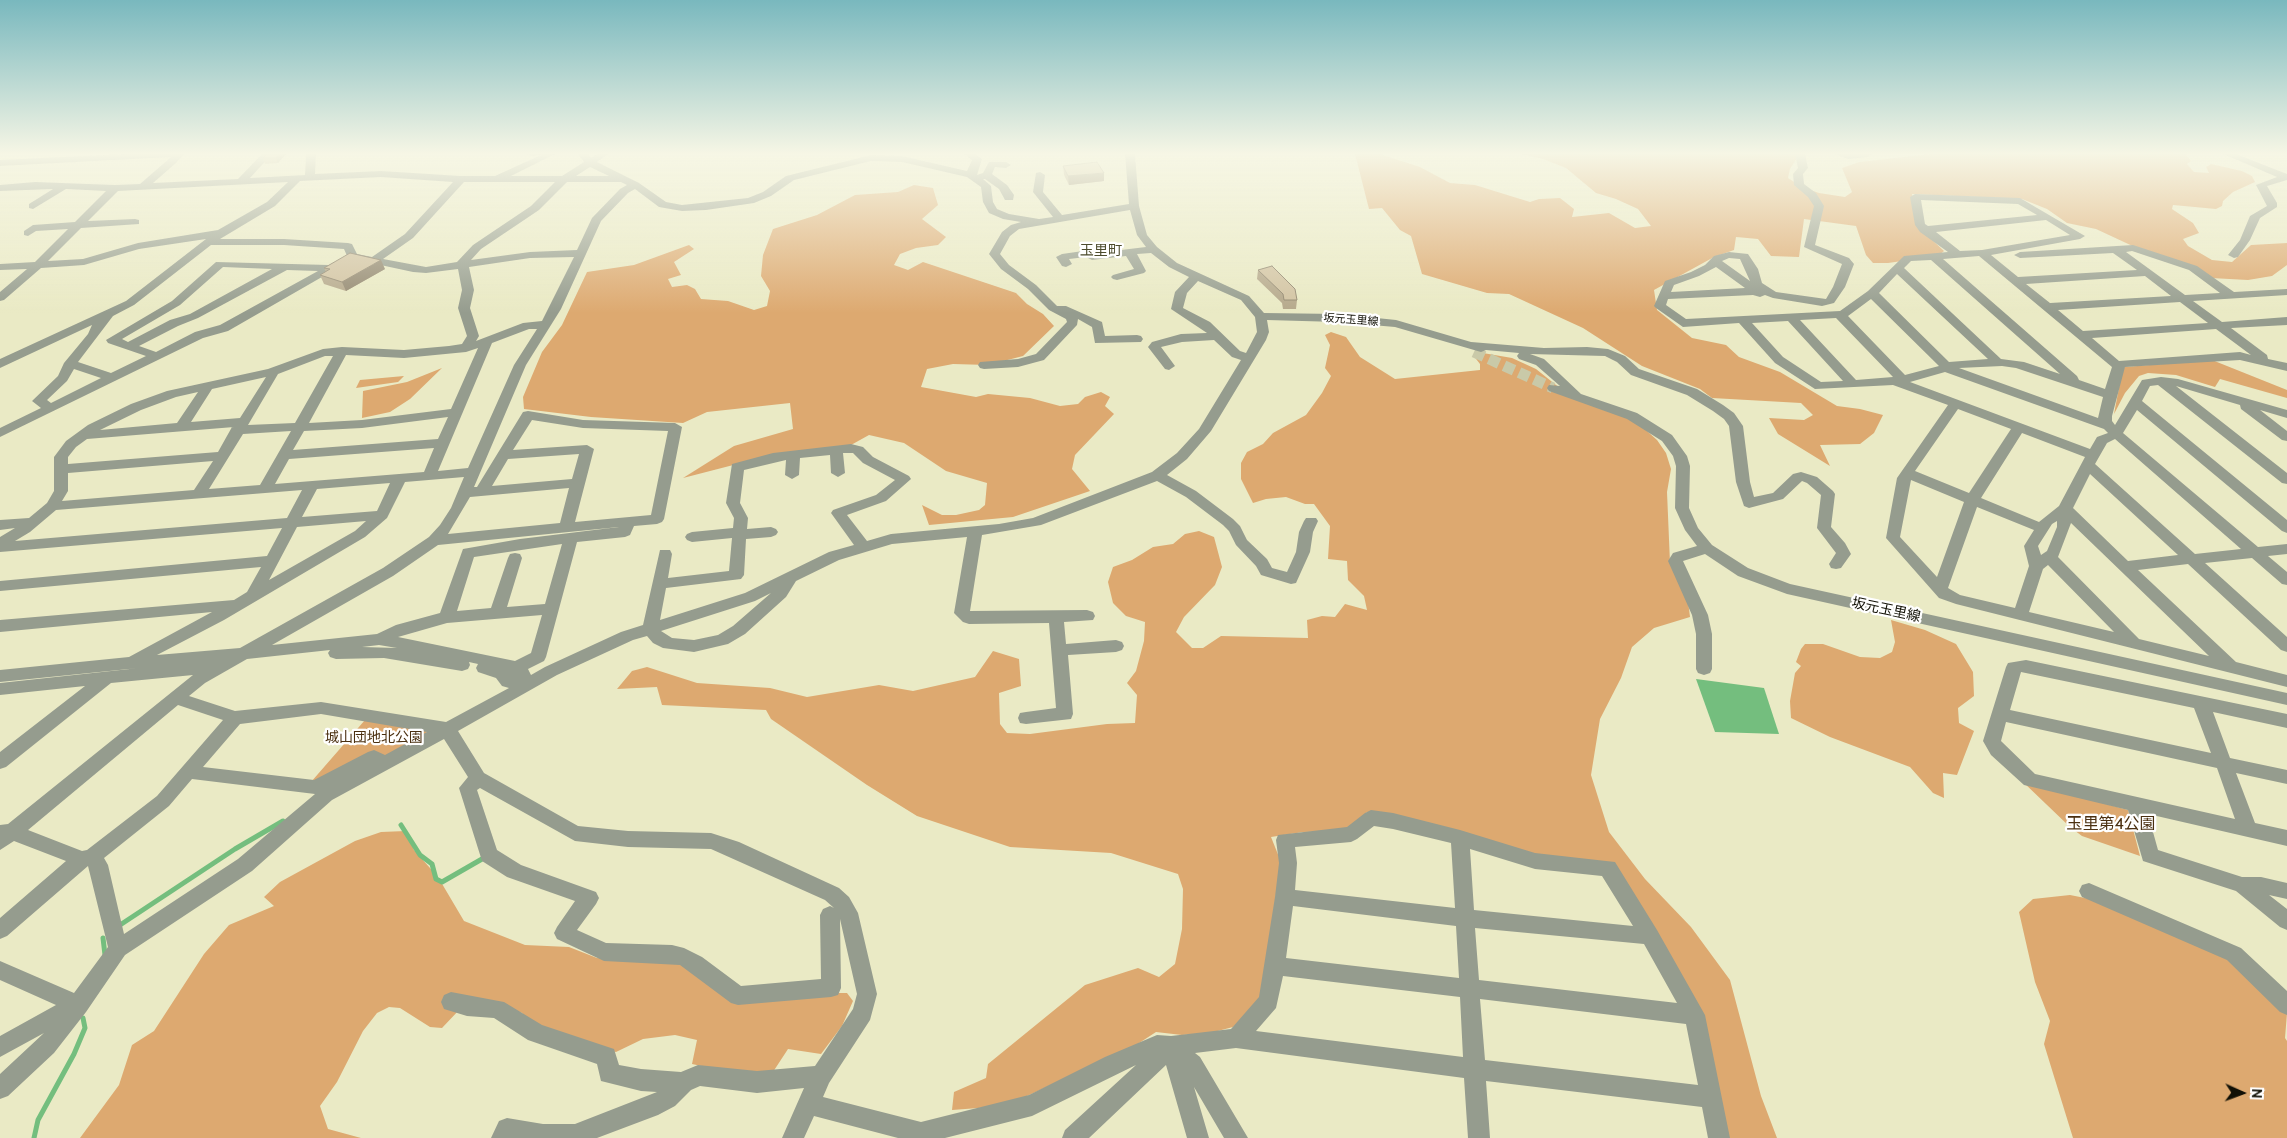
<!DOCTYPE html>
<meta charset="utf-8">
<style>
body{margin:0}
#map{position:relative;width:2287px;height:1138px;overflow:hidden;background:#eaeac5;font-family:Cabin,sans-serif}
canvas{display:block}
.north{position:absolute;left:2217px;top:1068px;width:50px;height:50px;-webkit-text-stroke:4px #fff;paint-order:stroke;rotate:92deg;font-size:14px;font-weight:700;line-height:20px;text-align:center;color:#111005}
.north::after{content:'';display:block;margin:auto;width:18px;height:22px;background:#111005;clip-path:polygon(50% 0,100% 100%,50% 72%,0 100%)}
</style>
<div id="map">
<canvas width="2287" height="1138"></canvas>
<div class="north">N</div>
</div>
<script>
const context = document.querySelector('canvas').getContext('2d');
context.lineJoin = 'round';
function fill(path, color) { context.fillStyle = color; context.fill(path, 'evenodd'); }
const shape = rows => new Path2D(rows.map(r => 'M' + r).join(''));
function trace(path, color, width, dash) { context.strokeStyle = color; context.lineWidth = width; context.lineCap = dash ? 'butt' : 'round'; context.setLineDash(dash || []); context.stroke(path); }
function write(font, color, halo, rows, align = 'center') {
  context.font = font + ' Cabin,"Noto Sans JP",sans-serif'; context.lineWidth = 4.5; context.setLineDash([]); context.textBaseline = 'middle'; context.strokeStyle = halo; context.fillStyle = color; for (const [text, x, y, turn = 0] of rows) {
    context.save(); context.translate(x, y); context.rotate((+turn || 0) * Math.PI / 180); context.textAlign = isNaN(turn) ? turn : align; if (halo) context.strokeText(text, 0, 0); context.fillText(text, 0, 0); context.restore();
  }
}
fill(shape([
 [1355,154,1380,154,1420,167,1450,183,1475,185,1530,202,1539,199,1560,198,1574,209,1572,217,1609,213,1635,228,1651,226,1638,209,1616,199,1596,193,1566,168,1543,159,1521,154,1796,154,1797,158,1790,169,1788,178,1802,187,1819,193,1845,197,1852,192,1842,168,1859,162,1931,154,2187,154,2186,155,2191,161,2187,164,2194,172,2209,173,2206,167,2211,164,2242,171,2252,176,2255,182,2233,192,2223,201,2222,206,2216,209,2173,205,2172,209,2193,223,2199,233,2183,239,2188,246,2212,260,2232,262,2251,245,2287,243,2287,265,2272,276,2248,280,2211,278,2139,249,2096,229,2067,223,2047,209,2022,199,1912,194,1916,215,1928,236,1944,251,1938,256,1888,263,1873,263,1866,255,1856,226,1804,219,1799,257,1771,256,1758,239,1736,237,1734,250,1714,257,1654,290,1657,310,1692,338,1726,345,1739,357,1780,372,1837,406,1860,409,1883,415,1874,433,1860,444,1820,445,1830,466,1778,434,1769,418,1804,420,1813,415,1801,403,1712,398,1700,389,1642,366,1583,328,1509,294,1487,293,1422,274,1411,236,1400,230,1382,208,1369,209],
 [914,185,933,188,938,205,922,219,946,237,938,245,916,248,900,254,894,265,908,270,923,262,1016,293,1027,304,1043,314,1054,326,1023,356,988,365,953,364,927,369,921,387,976,397,988,394,1030,398,1060,406,1078,404,1085,397,1101,392,1110,397,1105,406,1114,414,1075,455,1072,469,1090,491,1013,517,929,525,922,505,942,515,956,515,979,510,985,505,987,483,946,471,904,443,869,435,851,445,772,455,683,478,734,446,793,429,790,403,707,412,683,423,591,417,524,409,523,397,542,352,562,325,587,272,634,265,689,245,694,249,674,262,681,275,668,279,672,287,687,285,695,289,701,299,728,301,754,310,767,306,770,291,761,276,763,255,773,229,817,215,855,195,898,192],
 [1331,332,1346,337,1360,357,1395,379,1480,370,1480,364,1473,355,1477,352,1512,358,1536,369,1561,389,1637,422,1657,440,1666,453,1671,469,1667,492,1670,563,1688,601,1690,617,1654,628,1632,647,1621,678,1600,719,1591,775,1609,832,1645,879,1691,927,1730,980,1761,1096,1777,1138,1727,1138,1701,1015,1610,864,1537,857,1393,815,1367,812,1350,831,1303,832,1271,837,1281,862,1259,1006,1233,1027,1210,1033,1182,1035,1156,1032,1130,1049,1005,1106,952,1110,954,1092,986,1078,988,1064,1085,985,1138,968,1159,977,1175,964,1182,929,1183,889,1178,874,1111,853,1010,847,917,816,867,785,771,719,766,710,662,705,657,687,617,689,632,671,647,667,697,683,770,688,807,697,879,685,913,691,975,677,993,651,1019,659,1021,686,999,693,1000,724,1007,733,1030,734,1107,724,1135,723,1137,695,1127,683,1136,671,1144,641,1145,622,1126,616,1113,603,1108,582,1113,567,1132,560,1153,547,1173,544,1185,534,1199,531,1214,537,1222,567,1215,585,1184,617,1176,632,1192,648,1203,648,1221,636,1308,638,1307,620,1322,616,1335,617,1345,604,1367,610,1364,596,1348,580,1347,561,1328,559,1330,526,1314,504,1305,504,1286,497,1266,499,1253,503,1241,479,1241,463,1247,452,1263,444,1273,433,1306,415,1322,393,1331,376,1325,368,1330,345,1325,335],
 [2212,360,2287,390,2287,398,2220,379,2215,387,2176,375,2148,373,2139,376,2125,393,2114,414,2122,372,2125,367],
 [442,368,410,399,390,412,362,418,363,391,407,382],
 [404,376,398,382,356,388,360,380],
 [1891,620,1925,630,1956,644,1973,672,1974,696,1958,708,1959,723,1974,731,1957,775,1943,773,1944,798,1933,793,1910,767,1830,737,1791,718,1790,701,1795,673,1801,666,1796,662,1801,649,1805,644,1823,644,1860,657,1880,658,1892,652,1895,642],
 [365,720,426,729,427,734,385,756,311,782],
 [2022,781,2128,810,2140,856,2082,836,2070,827],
 [406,831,414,850,438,877,464,921,525,945,569,947,597,958,680,962,734,1001,826,993,847,993,853,1001,842,1026,821,1054,788,1049,771,1075,734,1073,692,1064,697,1040,675,1035,643,1039,616,1052,593,1047,537,1028,522,1013,503,1005,460,1009,442,1028,430,1027,400,1008,389,1007,377,1013,363,1031,337,1082,320,1106,328,1129,361,1138,80,1138,119,1085,132,1045,154,1031,204,954,229,925,274,906,264,897,280,882,355,841,381,832],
 [2070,895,2090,899,2228,956,2287,1013,2285,1038,2287,1041,2287,1138,2073,1138,2044,1044,2050,1021,2035,982,2019,912,2033,899]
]), '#dda970');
fill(shape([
 [1696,679,1764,688,1779,734,1715,732]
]), '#74be7e');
trace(shape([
 [401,825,420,855,432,864,436,879,442,882,482,859],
 [120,925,235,849,283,821],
 [103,938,105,955],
 [34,1138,38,1120,74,1054,85,1028,83,1018]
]), '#74be7e', 5);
trace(shape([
 [1474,352,1553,388]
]), '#c9c9a8', 11, [11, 5.5]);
fill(shape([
 [127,154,184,154,176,163,153,183,238,179,262,154,272,154,250,178,305,175,306,154,316,154,315,174,381,171,461,176,495,176,543,154,555,154,511,176,562,176,584,162,578,154,588,154,591,158,597,154,608,154,597,162,639,183,666,202,682,205,748,198,763,192,786,176,871,155,902,156,967,171,972,160,964,154,975,154,982,159,977,175,983,173,989,162,1006,162,1011,165,1006,168,995,167,992,174,1007,185,1014,195,1013,200,1005,200,999,189,985,179,983,179,991,186,993,202,997,209,1009,214,1039,219,1053,217,1033,192,1036,173,1040,172,1045,175,1043,192,1062,215,1129,204,1125,154,1135,154,1139,206,1147,235,1157,247,1177,263,1249,296,1264,313,1338,314,1396,320,1471,342,1544,348,1587,347,1608,349,1625,356,1639,369,1697,389,1723,405,1734,413,1743,426,1750,482,1754,497,1773,493,1793,474,1801,472,1817,477,1833,491,1835,494,1831,527,1845,543,1851,554,1841,568,1836,569,1831,568,1829,564,1836,553,1817,528,1821,495,1807,483,1802,481,1783,499,1749,508,1744,506,1736,482,1729,426,1724,419,1713,411,1687,395,1631,375,1617,362,1605,356,1530,354,1544,359,1581,394,1637,413,1672,435,1687,456,1690,466,1689,508,1698,528,1712,545,1748,568,1790,584,2287,693,2287,705,1787,594,1738,576,1705,554,1683,561,1708,615,1712,634,1712,669,1710,673,1704,675,1698,673,1696,669,1696,634,1692,615,1668,561,1673,553,1697,546,1685,530,1675,508,1676,466,1673,456,1662,441,1627,419,1549,391,1547,388,1549,385,1560,386,1536,365,1519,359,1517,356,1519,353,1486,350,1481,352,1395,327,1338,322,1267,320,1269,332,1266,340,1211,431,1187,459,1167,475,1196,491,1233,519,1240,526,1247,540,1267,559,1272,568,1287,572,1296,552,1299,532,1304,521,1306,518,1316,518,1318,521,1313,532,1310,552,1296,583,1291,584,1261,575,1256,566,1236,545,1229,531,1223,525,1186,497,1157,481,1041,525,982,535,970,611,1087,610,1093,612,1095,616,1093,620,1064,622,1066,644,1116,640,1122,642,1124,646,1122,650,1116,652,1068,655,1073,714,1071,719,1026,724,1020,723,1018,718,1020,713,1026,712,1056,708,1049,623,969,624,963,622,954,613,967,537,892,544,839,560,796,581,786,597,745,634,728,644,694,652,663,648,653,643,647,636,633,640,557,675,458,731,484,773,578,826,628,831,711,833,739,842,839,888,849,897,858,913,877,994,870,1020,829,1083,823,1097,921,1122,1029,1095,1105,1057,1157,1035,1171,1036,1231,1029,1259,997,1275,897,1279,863,1276,840,1278,835,1347,827,1365,813,1371,810,1393,813,1460,830,1535,853,1615,862,1657,930,1705,1015,1730,1138,1708,1138,1702,1107,1486,1081,1490,1138,1468,1138,1464,1078,1236,1048,1195,1053,1200,1057,1248,1138,1224,1138,1194,1087,1209,1138,1187,1138,1166,1065,1089,1138,1062,1138,1065,1130,1136,1065,1032,1116,945,1138,898,1138,814,1116,804,1138,782,1138,804,1088,757,1093,700,1086,691,1090,675,1106,658,1115,597,1138,491,1138,499,1121,507,1118,543,1124,575,1124,657,1092,641,1091,601,1081,597,1064,528,1040,494,1018,467,1016,444,1009,441,1002,444,995,451,992,504,1002,542,1025,614,1049,619,1065,641,1069,681,1072,698,1065,757,1071,815,1066,853,1009,857,994,840,919,841,988,838,995,831,997,738,1005,731,1003,680,965,604,961,557,939,554,933,557,927,575,901,507,877,482,861,459,788,468,777,444,739,332,800,252,871,125,955,86,1012,54,1053,8,1096,0,1099,0,1074,44,1033,0,1057,0,1036,56,1005,0,980,0,961,74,993,108,947,88,866,7,936,0,939,0,918,66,861,14,841,0,850,0,825,8,824,193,675,111,683,6,767,0,769,0,752,85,686,0,695,0,683,139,668,0,682,0,670,129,657,212,612,0,632,0,620,234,600,247,592,261,567,0,591,0,581,267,556,282,528,0,552,0,537,15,528,0,530,0,520,29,518,47,503,54,491,54,457,66,441,88,425,131,404,167,391,268,369,323,349,342,347,404,350,449,346,462,344,467,336,458,308,462,290,458,269,426,273,413,272,348,258,344,249,284,245,211,245,134,305,113,316,78,362,111,373,146,356,108,343,106,340,172,301,216,262,329,265,342,259,348,262,228,331,203,338,0,437,0,428,41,408,32,401,58,376,64,363,88,334,92,325,0,368,0,359,126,301,206,239,139,249,84,265,41,268,4,300,0,301,0,292,27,269,0,270,0,264,35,262,68,229,36,231,28,236,24,235,24,231,33,225,75,222,106,191,66,189,33,209,29,208,29,204,53,189,0,191,0,185,35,182,115,185,140,184,171,157,0,166,0,160,127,154],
 [871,161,902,162,967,177,981,187,983,202,989,213,1003,219,1021,222,1011,225,1002,232,989,254,1001,269,1028,289,1049,310,1066,319,1067,322,1036,354,1018,359,980,362,978,365,980,368,984,369,1018,367,1044,360,1077,325,1078,319,1092,327,1095,343,1141,342,1143,339,1141,336,1137,335,1105,336,1102,322,1066,306,1057,306,1036,285,1009,265,1000,254,1010,236,1019,229,1130,210,1137,235,1146,247,1096,253,1090,250,1062,254,1056,257,1062,266,1066,267,1072,264,1069,259,1086,257,1092,260,1126,256,1134,269,1113,275,1111,277,1113,279,1117,280,1144,273,1146,271,1137,254,1151,253,1169,267,1189,277,1175,292,1171,309,1207,333,1181,334,1152,342,1148,347,1165,369,1169,370,1175,366,1161,347,1182,342,1214,340,1232,357,1241,360,1199,429,1177,453,1152,472,1033,518,999,524,891,534,867,541,847,515,886,501,911,479,909,476,873,457,863,447,851,444,773,453,732,464,726,503,734,518,733,528,692,532,687,534,685,537,687,540,692,542,732,538,729,571,668,578,672,554,670,550,660,550,643,625,621,632,545,667,531,675,528,669,544,661,546,657,577,542,625,537,630,535,634,526,657,524,662,522,664,519,682,427,675,423,583,420,528,411,523,412,477,487,474,487,526,365,561,309,601,221,628,193,635,189,659,207,682,211,706,210,754,203,771,196,794,180,871,161],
 [590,167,609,176,576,176,590,167],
 [381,177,453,182,405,234,372,257,357,254,352,244,348,243,284,239,220,239,275,206,300,181,381,177],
 [288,182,267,202,218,230,138,243,83,259,48,261,81,228,139,224,139,220,135,219,88,221,118,191,288,182],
 [464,182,555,182,531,206,473,245,457,262,426,267,383,259,413,238,464,182],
 [567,182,621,182,627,185,620,189,592,218,577,250,530,252,471,260,481,249,539,210,567,182],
 [574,257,542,321,523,323,476,341,479,336,470,308,474,290,469,267,530,258,574,257],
 [223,267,272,269,190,314,170,320,128,342,122,339,180,305,223,267],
 [287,270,318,271,220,325,195,332,156,352,139,346,178,326,198,318,287,270],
 [1198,281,1241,300,1255,317,1257,332,1246,353,1240,351,1210,322,1183,308,1187,293,1198,281],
 [529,329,537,329,514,365,468,468,438,471,492,343,529,329],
 [478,348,451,409,362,420,309,423,346,355,404,358,466,352,478,348],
 [325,356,333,356,295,423,248,425,278,374,325,356],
 [74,369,101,378,51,403,47,400,67,381,74,369],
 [266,377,240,418,191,422,212,389,266,377],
 [198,392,177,423,100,430,141,410,176,397,198,392],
 [448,417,438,439,293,450,304,431,362,428,448,417],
 [532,420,583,428,668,431,651,515,575,522,594,449,587,445,513,450,532,420],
 [232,427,218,452,68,464,68,457,76,447,87,439,234,427,232,427],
 [291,431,260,485,209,489,243,434,291,431],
 [434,448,424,472,275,484,289,459,434,448],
 [843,453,853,453,863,463,895,480,876,495,833,510,831,513,854,545,829,552,745,593,660,620,666,588,741,579,744,575,746,539,771,537,776,535,778,532,776,529,771,527,747,529,748,518,740,503,744,470,786,460,785,475,792,479,799,475,800,458,830,455,831,473,838,477,845,473,843,453],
 [579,454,572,479,492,486,508,459,579,454],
 [213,461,194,490,62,501,68,491,68,473,213,461],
 [464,477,451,508,440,525,429,537,383,568,240,648,157,655,224,620,365,537,387,518,405,482,464,477],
 [390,483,377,511,302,517,317,489,390,483],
 [569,488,560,523,448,534,470,497,569,488],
 [302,490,287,518,15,541,30,532,56,510,302,490],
 [366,521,355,531,269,580,297,527,366,521],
 [619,527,520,539,463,549,440,613,396,625,377,634,272,645,393,576,438,545,619,527],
 [562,544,545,604,507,607,522,558,520,554,515,553,510,554,508,558,491,608,457,611,474,557,562,544],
 [771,593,733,626,718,635,694,640,672,638,661,631,755,601,771,593],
 [542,615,531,653,515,661,398,637,447,623,542,615],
 [379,645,397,648,362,647,379,645],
 [330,650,328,653,330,657,336,659,384,658,462,671,468,669,470,665,469,662,478,664,476,668,478,672,496,678,502,686,509,688,446,722,321,702,235,711,189,696,205,683,247,659,330,650],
 [178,705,223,720,157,796,87,850,82,851,28,830,178,705],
 [321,714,427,732,385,755,374,750,368,752,314,780,203,767,240,724,321,714],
 [192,779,315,794,238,859,124,934,108,865,104,858,169,806,192,779],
 [480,788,575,841,628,847,711,849,825,900,834,908,830,906,823,909,820,915,821,979,741,986,702,957,684,948,672,945,606,943,577,930,596,904,599,898,596,892,521,865,497,850,477,790,480,788],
 [1374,826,1393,829,1451,843,1455,908,1295,890,1297,863,1295,847,1351,842,1357,839,1374,826],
 [1470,849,1535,869,1602,876,1633,926,1474,910,1470,849],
 [1293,906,1456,926,1459,978,1286,958,1293,906],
 [1475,928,1644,944,1677,1003,1479,980,1475,928],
 [1283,976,1460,997,1463,1057,1256,1031,1276,1008,1283,976],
 [1480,999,1686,1024,1698,1085,1485,1060,1480,999],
 [1795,154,1805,154,1808,168,1803,174,1804,184,1816,193,1824,206,1815,245,1849,258,1854,264,1845,287,1834,303,1822,306,1773,298,1765,295,1760,297,1753,295,1668,299,1666,305,1686,319,1840,311,1868,291,1904,256,1948,252,1920,232,1915,225,1910,197,1915,194,2020,198,2085,236,2080,239,1991,255,2018,277,2137,270,2113,253,2020,258,2014,255,2020,252,2133,245,2197,266,2234,292,2287,289,2287,295,2193,301,2222,322,2287,317,2287,325,2231,328,2267,355,2268,359,2287,363,2287,371,2240,360,2125,367,2112,416,2112,421,2115,425,2142,380,2161,377,2178,379,2287,410,2287,418,2260,410,2287,431,2287,441,2282,440,2241,409,2240,405,2176,386,2287,473,2287,484,2282,483,2158,385,2150,386,2142,401,2287,520,2287,533,2282,531,2137,410,2123,433,2258,547,2287,544,2287,554,2268,556,2287,572,2287,585,2282,584,2252,558,2205,563,2287,637,2287,652,2281,650,2188,564,2138,570,2236,662,2287,675,2287,687,1956,604,1939,598,1886,538,1897,478,1948,405,1893,385,1815,389,1775,363,1739,323,1683,327,1656,308,1654,306,1665,281,1691,272,1705,265,1714,256,1729,252,1748,254,1758,269,1762,283,1776,292,1826,299,1833,287,1842,264,1804,247,1814,206,1808,197,1794,185,1793,174,1798,168,1795,154],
 [1921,200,2018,204,2037,215,1928,226,1925,224,1921,200],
 [2046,220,2070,235,1982,250,1960,251,1936,232,2046,220],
 [2132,251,2189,270,2220,293,2185,295,2126,252,2132,251],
 [1979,256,2112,367,2105,389,2079,380,2077,376,1943,259,1979,256],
 [1729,258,1740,259,1750,281,1722,261,1729,258],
 [1931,260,2060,374,2024,362,2001,359,1904,268,1911,261,1931,260],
 [1716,267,1745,288,1671,292,1674,285,1699,276,1716,267],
 [1897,274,1988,359,1949,362,1879,293,1897,274],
 [2145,276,2171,296,2050,303,2026,284,2145,276],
 [1871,299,1939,366,1905,375,1848,316,1871,299],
 [2180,302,2208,323,2083,331,2058,310,2180,302],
 [1836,318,1893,377,1856,380,1800,320,1836,318],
 [1788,321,1843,381,1821,382,1783,357,1752,323,1788,321],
 [2216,329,2251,355,2240,352,2119,361,2092,338,2216,329],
 [2002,366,2016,368,2103,397,2098,418,1959,368,2002,366],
 [1945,372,2104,429,2108,433,2097,437,2090,449,1910,382,1945,372],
 [1958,409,2011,429,1969,493,1915,471,1958,409],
 [2022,433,2085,457,2059,506,2039,522,1981,498,2022,433],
 [2115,439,2241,549,2195,554,2095,464,2107,443,2115,439],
 [2090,474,2178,555,2128,561,2073,508,2090,474],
 [1911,480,1964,502,1937,577,1900,537,1911,480],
 [1977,507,2034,530,2024,546,2029,566,2015,608,1960,595,1948,588,1977,507],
 [2057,521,2057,527,2047,551,2041,555,2038,546,2052,524,2057,521],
 [2071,523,2209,656,2139,639,2058,557,2071,523],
 [2048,565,2114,632,2029,612,2043,569,2048,565],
 [1835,154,1872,154,1867,157,1848,159,1835,154],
 [2223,154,2236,154,2287,174,2287,180,2267,186,2277,203,2277,207,2260,218,2250,240,2238,257,2234,258,2228,255,2240,240,2250,216,2267,206,2256,185,2277,177,2223,154],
 [2026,660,2287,714,2287,728,2213,712,2230,758,2287,770,2287,784,2236,773,2255,823,2287,830,2287,846,2148,814,2158,850,2242,877,2261,877,2287,883,2287,899,2269,895,2287,909,2287,930,2280,927,2236,891,2143,861,2128,810,2024,785,1991,755,1983,741,2006,667,2008,663,2026,660],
 [2021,672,2194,708,2211,753,2010,710,2021,672],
 [2006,722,2217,768,2235,819,2035,774,2001,741,2006,722],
 [2089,883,2241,948,2287,991,2287,1015,2280,1012,2227,960,2082,897,2079,891,2082,885,2089,883]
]), '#959c8e');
fill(shape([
 [286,154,278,163,265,164,263,158],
 [526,154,543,154,533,156],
 [1063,166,1104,181,1069,185,1064,175],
 [324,268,385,269,346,291,324,284,320,275,326,272],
 [1258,270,1297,300,1296,309,1283,309,1282,303,1257,279]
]), '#b5a88b');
fill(shape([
 [279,154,286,154,278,163,276,158],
 [532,154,543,154,533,156],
 [1104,173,1104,181,1069,185,1068,176],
 [381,260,385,269,346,291,342,282]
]), '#938871');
const building = shape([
 [267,154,279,154,276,158,263,158,267,154],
 [1097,162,1104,173,1068,176,1063,166,1097,162],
 [350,253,381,260,342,282,320,275,330,269,324,268,350,253],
 [1272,266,1295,289,1297,300,1284,300,1283,294,1258,270,1272,266]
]);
fill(building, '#d2c3a2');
trace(building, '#938871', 1);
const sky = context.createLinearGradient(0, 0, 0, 313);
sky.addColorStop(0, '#79b8be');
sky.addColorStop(0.49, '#f6f6e5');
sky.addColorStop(1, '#f6f6e500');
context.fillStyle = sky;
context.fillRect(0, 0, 2287, 313);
write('11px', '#111005', '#fff', [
 ["坂元玉里線",1351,320,4]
]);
write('14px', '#4d4c2d', '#fff', [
 ["玉里町",1101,251]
]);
write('14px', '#111005', '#fff', [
 ["坂元玉里線",1886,610,12]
]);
write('14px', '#4b3011', '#fff', [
 ["城山団地北公園",374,738]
]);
write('16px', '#4b3011', '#fff', [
 ["玉里第4公園",2111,824]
]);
</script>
